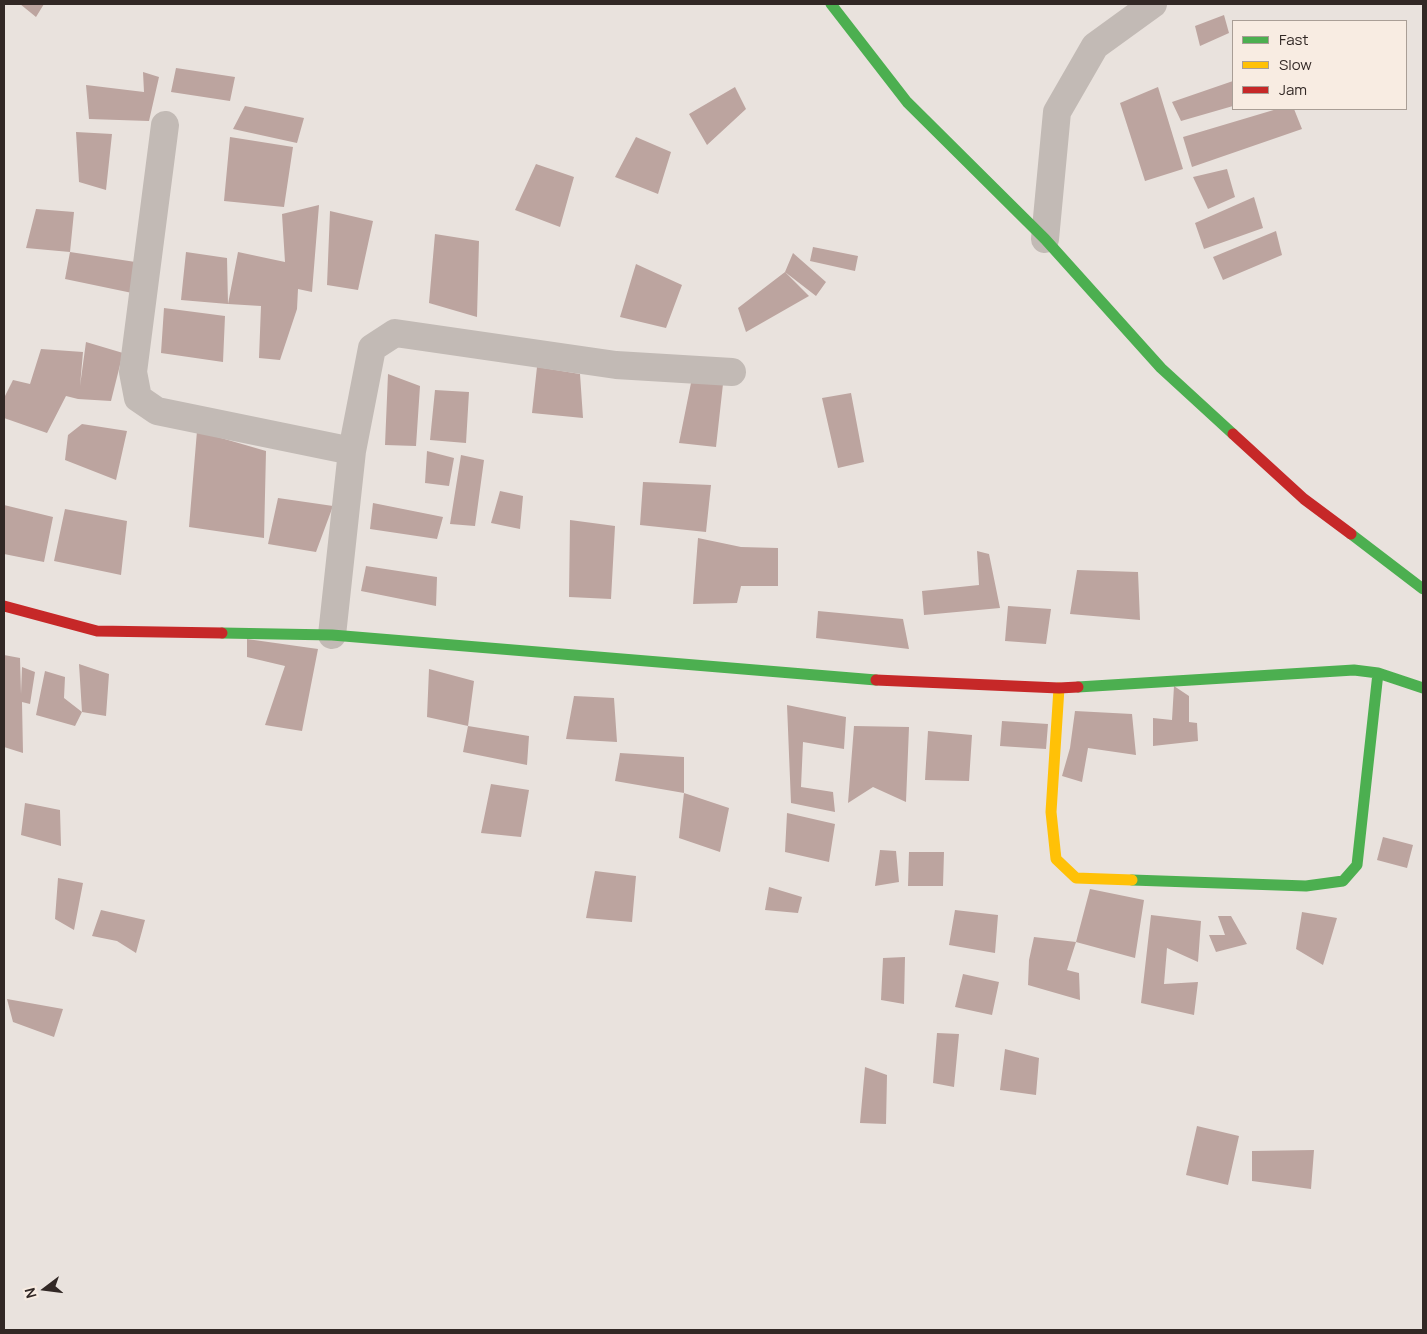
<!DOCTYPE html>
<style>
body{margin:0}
#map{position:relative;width:1427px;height:1334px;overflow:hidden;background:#e9e2dd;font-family:Manrope,sans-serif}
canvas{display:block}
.frame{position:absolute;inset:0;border:5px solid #322825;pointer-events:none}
.legend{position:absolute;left:1232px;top:20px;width:175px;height:90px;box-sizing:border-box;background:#f8ece2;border:1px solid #a99e96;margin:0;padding:6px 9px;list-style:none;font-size:15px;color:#322825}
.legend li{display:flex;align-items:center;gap:10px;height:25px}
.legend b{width:25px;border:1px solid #a99e96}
.north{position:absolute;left:20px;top:1264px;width:50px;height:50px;-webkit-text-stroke:4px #f8ece2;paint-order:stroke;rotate:255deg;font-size:14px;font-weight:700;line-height:20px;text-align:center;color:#322825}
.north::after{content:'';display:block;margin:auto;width:18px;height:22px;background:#322825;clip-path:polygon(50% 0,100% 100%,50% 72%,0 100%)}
</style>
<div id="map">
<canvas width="1427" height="1334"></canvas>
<div class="frame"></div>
<ul class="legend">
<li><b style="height:6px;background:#4caf50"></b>Fast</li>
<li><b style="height:6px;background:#ffc107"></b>Slow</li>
<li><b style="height:6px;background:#c62828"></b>Jam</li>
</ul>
<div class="north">N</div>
</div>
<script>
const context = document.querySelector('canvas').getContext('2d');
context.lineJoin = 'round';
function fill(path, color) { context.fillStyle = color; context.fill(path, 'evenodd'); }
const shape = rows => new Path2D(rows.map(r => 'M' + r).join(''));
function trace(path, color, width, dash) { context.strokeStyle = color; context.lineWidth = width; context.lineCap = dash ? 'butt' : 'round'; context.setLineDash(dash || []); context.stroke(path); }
fill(shape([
 [20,4,44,4,36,17],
 [1224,15,1229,33,1200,46,1195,26],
 [176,68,235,77,230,101,171,92],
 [143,72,159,77,149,121,89,119,86,85,144,92],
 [1233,81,1233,106,1181,121,1172,102],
 [735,87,746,109,707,145,689,114],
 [1158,87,1183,169,1145,181,1120,103],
 [245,106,304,118,297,143,233,129],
 [1277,109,1294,109,1302,129,1192,167,1183,137],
 [76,132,112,134,106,190,79,182],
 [230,137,293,147,284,207,224,201],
 [636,137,671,152,658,194,615,177],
 [536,164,574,177,560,227,515,210],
 [1227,169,1235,197,1208,209,1193,177],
 [1254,197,1263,228,1204,249,1195,223],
 [319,205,312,292,298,289,297,309,280,360,259,358,261,306,228,304,181,300,186,252,227,258,228,304,238,252,285,262,282,214],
 [36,209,74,212,70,252,26,248],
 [330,211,373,221,358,290,327,285],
 [1276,231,1282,255,1223,280,1213,257],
 [435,234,479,241,477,317,429,303],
 [813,247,858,256,855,271,810,261],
 [70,252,142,263,137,294,65,279],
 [793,253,826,282,816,296,785,272],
 [636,264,682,285,666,328,620,317],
 [785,272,809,296,746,332,738,308],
 [164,308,225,316,223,362,161,353],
 [86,342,123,353,111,401,78,399,66,396,47,433,4,418,4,398,13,380,30,384,41,349,83,352,80,386],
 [537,367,580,374,583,418,532,413],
 [388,374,420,386,416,446,385,445],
 [692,378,723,384,716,447,679,443],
 [435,390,469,392,466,443,430,440],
 [851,393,864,462,838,468,822,398],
 [82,424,127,431,116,480,65,460,68,435],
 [197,431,266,451,264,538,189,527],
 [427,451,454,458,449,486,425,483],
 [461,455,484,460,475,526,450,524],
 [643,482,711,485,706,532,640,525],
 [500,491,523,496,520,529,491,523],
 [278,498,333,506,316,552,268,544],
 [373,503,443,517,437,539,370,529],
 [4,505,53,517,44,562,4,554],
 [65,509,127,521,121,575,54,561],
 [570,520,615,526,611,599,569,597],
 [698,538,741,547,778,548,778,586,741,586,737,603,693,604],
 [977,551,989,554,1000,608,924,615,922,591,979,585],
 [366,566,437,577,436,606,361,591],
 [1077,570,1138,572,1140,620,1070,614],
 [1008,606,1051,609,1046,644,1005,641],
 [818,611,903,619,909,649,816,638],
 [247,639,318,649,302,731,265,725,285,666,247,657],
 [4,655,20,658,21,694,22,667,35,672,30,704,22,702,23,753,4,747],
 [79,664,109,674,106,716,82,712],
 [429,669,474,681,468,726,427,717],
 [45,671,65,677,64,698,82,712,75,726,36,715],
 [1174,686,1189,696,1189,722,1197,723,1198,741,1153,746,1153,718,1172,720],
 [574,696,614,698,617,742,566,739],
 [787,705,846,717,844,749,803,742,801,787,833,792,835,812,791,803],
 [1075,711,1132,714,1136,755,1088,748,1082,782,1062,776,1070,748],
 [1002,721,1048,724,1046,749,1000,746],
 [468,726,529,736,527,765,463,752],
 [854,726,909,727,906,802,873,787,848,803],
 [928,731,972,735,969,781,925,780],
 [620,753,684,757,684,793,615,781],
 [491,784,529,790,521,837,481,833],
 [684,793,729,808,720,852,679,838],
 [25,803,60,810,61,846,21,835],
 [787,813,835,824,829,862,785,852],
 [1383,837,1413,845,1407,868,1377,860],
 [880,850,896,851,899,882,875,886],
 [909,852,944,852,943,886,908,886],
 [595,871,636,876,632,922,586,918],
 [58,878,83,883,74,930,55,919],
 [769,887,802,897,798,913,765,910],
 [1090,889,1144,900,1135,958,1076,942,1067,970,1079,973,1080,1000,1028,985,1029,960,1034,937,1076,942],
 [101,910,145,920,136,953,117,941,92,936],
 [955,910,998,915,995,953,949,945],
 [1302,912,1337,918,1323,965,1296,949],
 [1151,915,1201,921,1198,962,1167,948,1164,984,1198,982,1194,1015,1141,1003],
 [1218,916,1231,916,1247,944,1216,952,1209,935,1225,935],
 [905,957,904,1004,881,1000,883,958],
 [963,974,999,982,992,1015,955,1007],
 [7,999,63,1009,54,1037,13,1022],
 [937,1033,959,1034,954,1087,933,1083],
 [1005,1049,1039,1058,1036,1095,1000,1090],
 [865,1067,887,1075,886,1124,860,1123],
 [1197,1126,1239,1136,1228,1185,1186,1175],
 [1314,1150,1311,1189,1252,1181,1252,1151]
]), '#bca49f');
trace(shape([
 [165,125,133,372,138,398,157,411,352,451],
 [1045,239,1057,112,1095,46,1153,4],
 [332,635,352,451,372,348,395,333,616,365,732,372]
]), '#c2bab5', 28);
trace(shape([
 [831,4,907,102,1045,239,1161,368,1233,434],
 [1351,534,1423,589],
 [222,633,332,635,876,680],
 [1078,687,1354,670,1378,673,1423,688],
 [1132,880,1306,886,1343,881,1357,865,1378,673]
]), '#4caf50', 11);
trace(shape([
 [1059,688,1051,812,1056,859,1076,878,1132,880]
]), '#ffc107', 11);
trace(shape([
 [1233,434,1304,499,1351,534],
 [4,606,97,631,222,633],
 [876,680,1059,688,1078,687]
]), '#c62828', 11);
</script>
